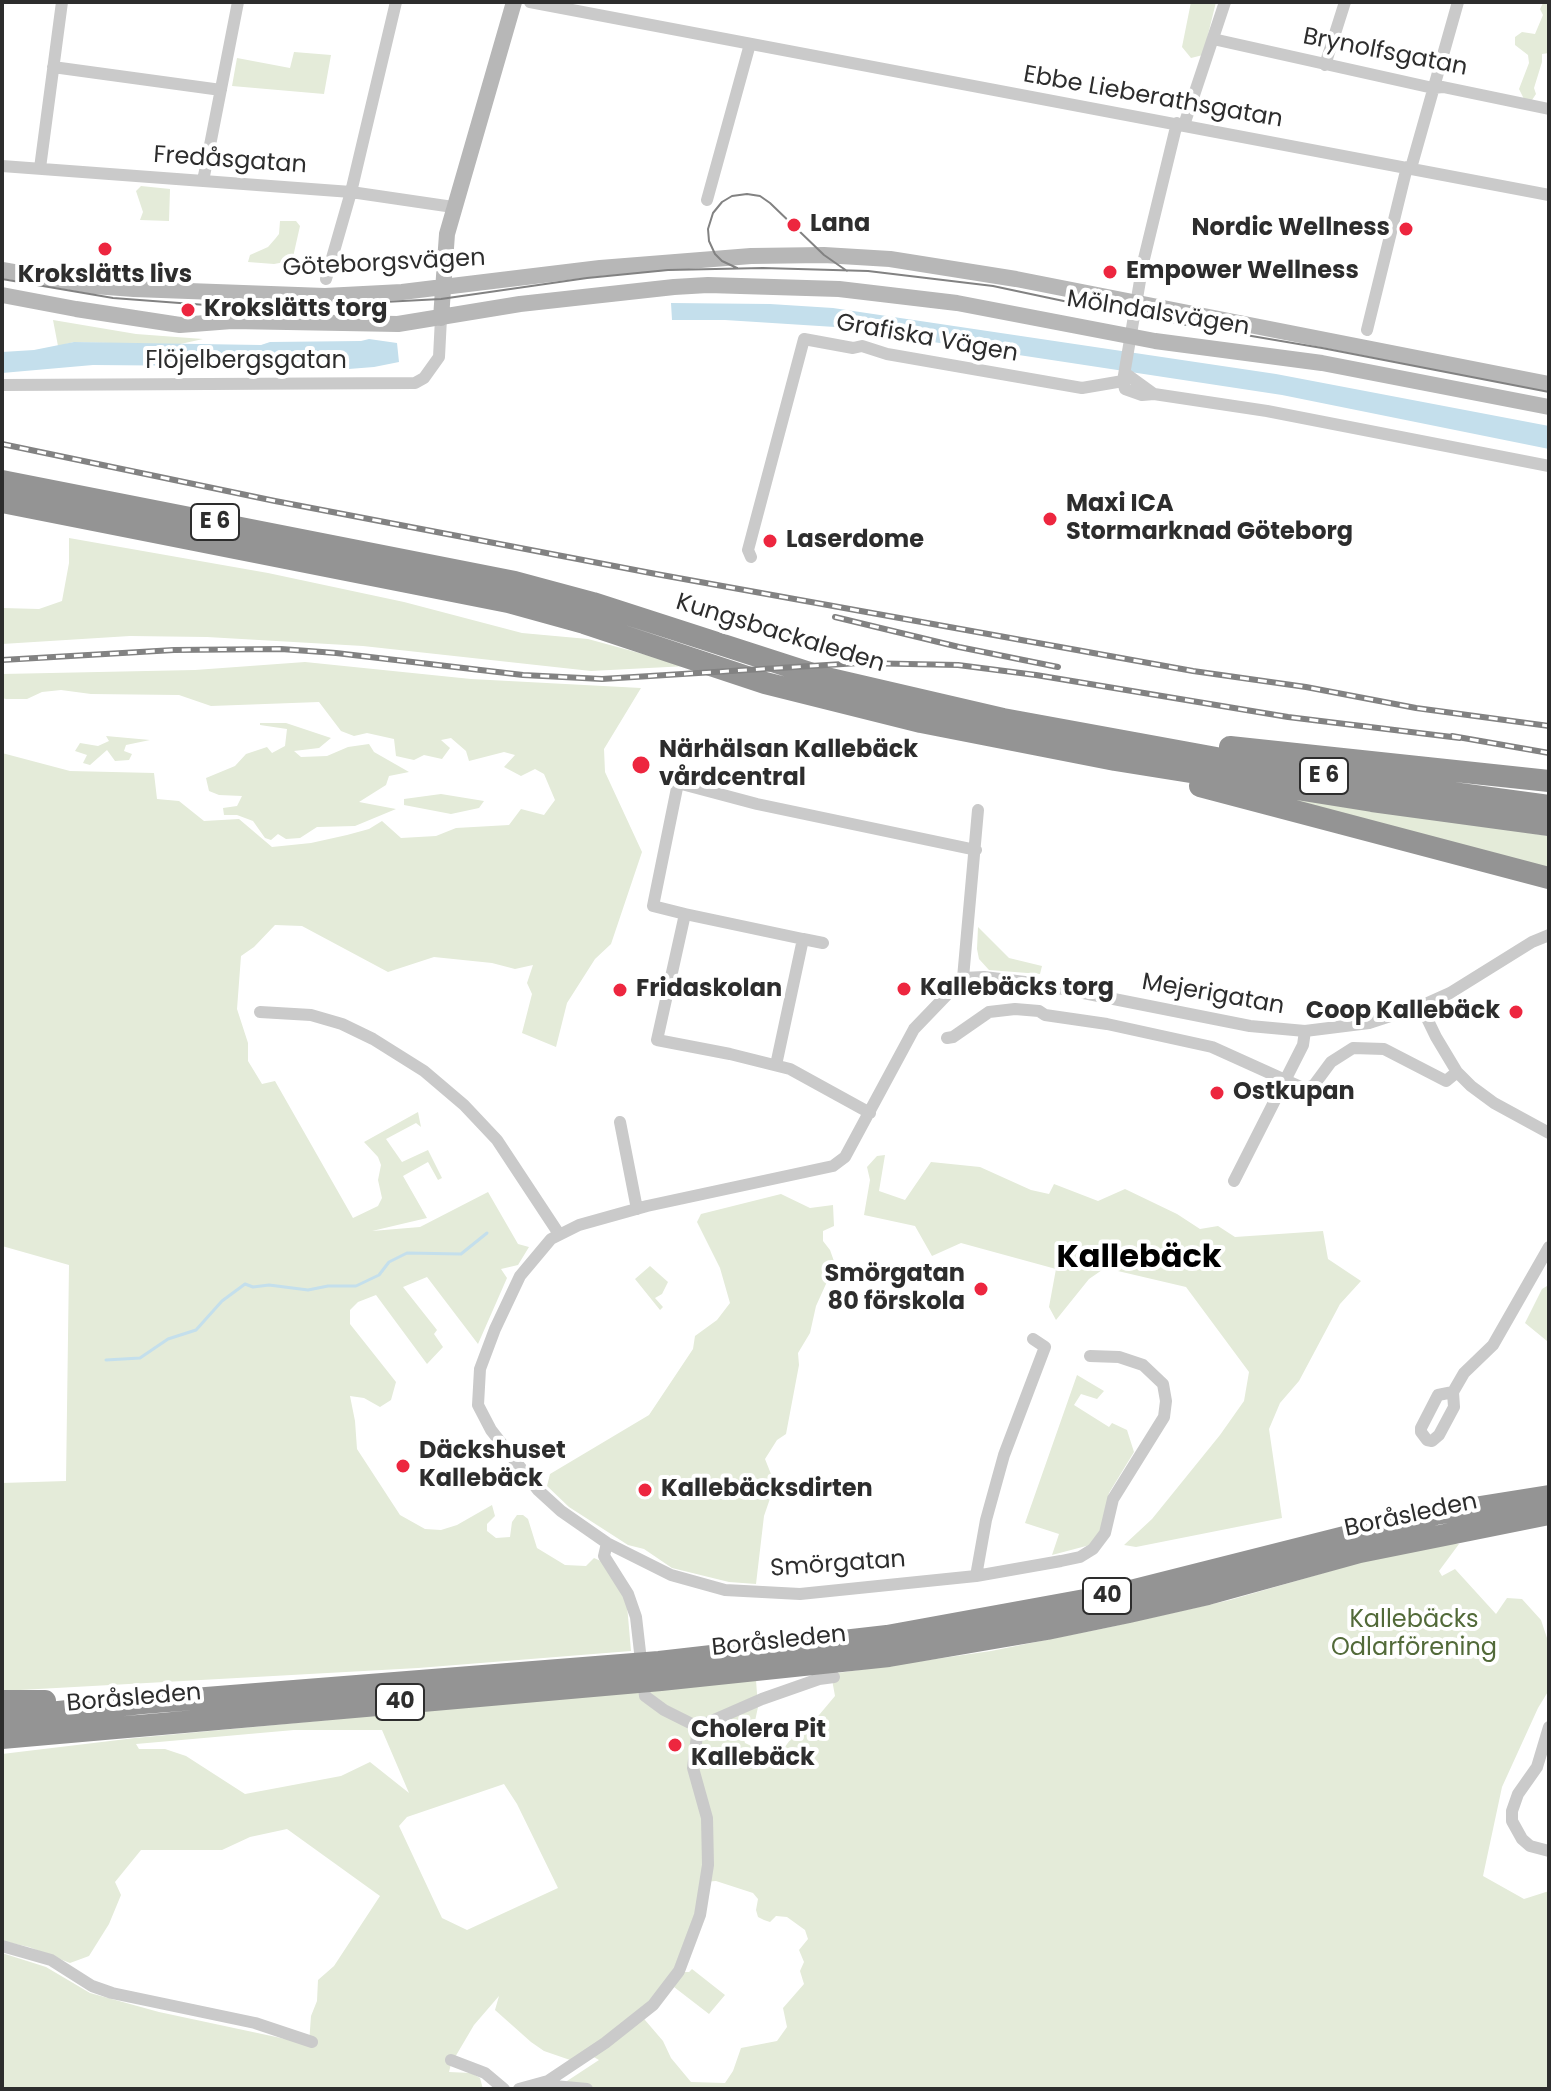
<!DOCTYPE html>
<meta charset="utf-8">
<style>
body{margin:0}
#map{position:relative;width:1551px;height:2091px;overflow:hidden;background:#fff;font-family:Poppins,sans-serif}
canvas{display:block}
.frame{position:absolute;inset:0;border:4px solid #2d2d2d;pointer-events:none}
</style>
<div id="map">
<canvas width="1551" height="2091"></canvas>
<div class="frame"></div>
</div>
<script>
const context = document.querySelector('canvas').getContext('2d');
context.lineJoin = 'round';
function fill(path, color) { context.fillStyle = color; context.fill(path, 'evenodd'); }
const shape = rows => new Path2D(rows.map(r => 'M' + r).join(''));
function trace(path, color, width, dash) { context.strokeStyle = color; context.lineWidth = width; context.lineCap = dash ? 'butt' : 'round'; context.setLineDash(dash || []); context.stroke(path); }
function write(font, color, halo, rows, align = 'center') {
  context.font = font + ' Poppins,sans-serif'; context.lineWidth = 8; context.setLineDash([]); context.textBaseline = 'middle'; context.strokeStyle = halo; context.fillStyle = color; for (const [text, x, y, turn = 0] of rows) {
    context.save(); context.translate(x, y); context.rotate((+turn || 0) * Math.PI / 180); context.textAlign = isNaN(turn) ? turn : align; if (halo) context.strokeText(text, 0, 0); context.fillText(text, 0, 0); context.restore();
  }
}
fill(shape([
 [1191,2,1216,2,1203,55,1191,58,1182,47],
 [1549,2,1549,53,1542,54,1542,62,1534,88,1536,94,1532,100,1525,101,1519,89,1529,63,1528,55,1515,45,1515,37,1522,32,1535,34,1543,15,1540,9,1543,3],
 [294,52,331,55,324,94,232,86,237,58,290,68],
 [141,186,170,189,169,221,140,220,143,212,136,191],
 [280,221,296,221,300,226,293,257,290,261,274,264,248,262,250,255,268,247,275,239,279,234],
 [53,320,136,334,203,339,176,345,74,342,58,346],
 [69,538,268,573,404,602,522,633,588,639,687,666,591,671,363,646,207,637,130,636,2,644,2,608,39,609,62,601,69,563],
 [305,662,471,679,641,688,604,749,605,772,642,852,611,944,595,959,567,1003,556,1047,522,1033,532,994,527,983,533,965,515,969,492,963,434,957,388,972,302,926,275,925,254,947,241,956,237,1009,248,1043,248,1061,262,1084,275,1081,353,1218,378,1206,382,1198,378,1180,381,1165,378,1157,364,1142,418,1112,421,1127,416,1123,386,1139,402,1162,428,1150,442,1178,438,1180,428,1162,403,1176,427,1218,372,1231,420,1227,488,1192,518,1244,529,1247,518,1265,501,1269,507,1278,478,1344,427,1277,403,1287,437,1330,434,1334,443,1347,427,1364,376,1295,358,1302,350,1310,350,1324,396,1382,391,1400,380,1407,364,1398,350,1396,355,1421,357,1449,400,1515,425,1529,441,1530,457,1525,492,1505,495,1516,487,1524,487,1531,496,1538,510,1537,512,1522,517,1515,523,1515,528,1519,537,1548,565,1565,586,1566,594,1558,603,1562,613,1574,627,1605,631,1651,418,1668,2,1691,2,1483,66,1481,69,1265,2,1246,2,753,70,771,154,773,157,799,179,801,204,821,239,819,272,847,311,843,347,835,369,829,382,821,401,838,436,836,456,828,509,825,521,809,544,815,555,800,544,774,535,769,521,776,504,767,515,755,504,752,469,761,466,751,451,738,441,740,450,748,442,759,424,755,414,760,396,756,394,739,367,733,354,736,341,731,319,702,211,706,179,695,91,694,61,690,42,692,27,699,6,699,2,698,2,674,195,670],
 [260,723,286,723,331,738,319,748,294,751,301,757,327,756,348,747,369,744,374,752,409,772,389,776,386,785,359,802,396,809,355,826,317,827,300,838,286,839,278,834,271,840,265,838,253,821,237,815,224,815,223,808,237,806,242,796,219,795,209,791,206,778,235,766,246,754,267,747,272,753,285,746,287,729,260,725],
 [106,736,150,740,126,745,124,751,132,754,129,760,115,761,107,750,90,765,83,763,87,755,75,751,80,743,98,746,109,741],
 [1257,793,1549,836,1549,871],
 [441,794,484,801,479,808,451,814,404,805,404,799],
 [978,927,1009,958,1042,966,1040,974,989,970,979,959,977,949],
 [885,1155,879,1191,905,1200,931,1162,980,1167,1031,1190,1049,1194,1054,1184,1098,1201,1125,1189,1177,1214,1200,1229,1218,1226,1235,1237,1323,1231,1328,1259,1361,1281,1340,1304,1299,1381,1280,1403,1269,1429,1282,1518,1136,1547,1124,1545,1152,1519,1220,1435,1244,1401,1249,1372,1186,1287,1105,1268,1089,1279,1056,1320,1049,1307,1056,1269,961,1243,932,1256,915,1226,864,1215,870,1180,867,1167,877,1156],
 [781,1194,810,1208,833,1205,834,1226,823,1231,823,1241,830,1250,835,1264,816,1306,810,1333,798,1353,799,1365,786,1434,777,1440,765,1459,775,1484,764,1516,756,1584,729,1582,672,1568,644,1549,628,1545,569,1507,547,1486,550,1474,649,1415,693,1349,695,1336,717,1320,730,1303,720,1268,697,1222,701,1214],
 [650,1266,668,1282,662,1294,655,1298,663,1307,660,1310,635,1279],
 [1547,1286,1549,1286,1547,1341,1525,1323,1542,1289],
 [1077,1375,1104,1391,1097,1399,1081,1394,1074,1405,1109,1427,1112,1423,1127,1430,1134,1452,1109,1493,1101,1533,1090,1545,1052,1555,1059,1534,1025,1523],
 [1448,1543,1459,1544,1439,1571,1442,1576,1455,1569,1496,1614,1507,1598,1522,1599,1541,1620,1549,1644,1549,1690,1538,1708,1502,1787,1483,1876,1524,1899,1549,1891,1549,2088,568,2089,567,2081,599,2060,585,2052,573,2061,544,2051,531,2042,495,2010,499,1996,474,2025,451,2064,449,2072,471,2073,480,2078,483,2089,2,2089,2,1953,46,1967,90,1993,159,2012,309,2044,311,2016,317,2001,318,1980,334,1966,380,1896,287,1829,250,1837,222,1850,141,1850,115,1882,121,1895,109,1924,89,1956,70,1963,29,1947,2,1941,2,1754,135,1738,756,1680,758,1707,755,1721,742,1732,745,1743,766,1753,782,1751,795,1733,814,1721,835,1696,831,1674,991,1651,1110,1627,1230,1600,1365,1561],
 [294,1730,382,1730,409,1793,370,1762,341,1776,245,1794,186,1756,165,1749,139,1749,136,1744],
 [504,1784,517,1804,558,1888,467,1930,442,1918,399,1826,407,1817],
 [716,1881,753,1893,758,1899,756,1910,758,1917,764,1920,770,1922,776,1916,787,1917,805,1930,808,1939,799,1950,804,1962,800,1971,804,1984,783,2008,787,2027,777,2041,741,2048,733,2071,725,2083,691,2082,671,2058,663,2041,639,2013,680,1963,699,1906,703,1882],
 [692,1969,725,1995,709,2014,674,1987,684,1972,689,1972]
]), '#e4ebd9');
fill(shape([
 [671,303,770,304,833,308,1276,374,1549,426,1549,449,1282,395,887,335,835,327,725,320,672,320],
 [369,339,397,343,399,362,374,367,336,370,297,368,262,371,211,366,93,365,2,373,2,352,34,350,74,342,261,345,270,342,361,341]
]), '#c4dfec');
trace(shape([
 [106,1360,140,1358,168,1339,196,1330,222,1301,245,1284,253,1287,269,1285,308,1290,328,1286,356,1286,379,1275,389,1262,407,1253,461,1254,487,1233]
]), '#c4dfec', 3);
trace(shape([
 [530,2,1549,195],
 [1213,39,1433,88,1443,87,1549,109],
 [1325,65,1345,2],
 [53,67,221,90],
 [1177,123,1143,263,1123,381,1125,389,1142,395,1154,394,1267,411,1549,466],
 [1184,125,1225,2],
 [2,166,351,192,453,207],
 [40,168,62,2],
 [1411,168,1458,2],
 [203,181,238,2],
 [707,200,750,44],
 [326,279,351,192,396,2],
 [1367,330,1407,167],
 [1125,373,1154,394],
 [2,385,415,383,424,378,439,357,441,318],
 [751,557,748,550,804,339,853,348,862,346,887,354,1082,388,1123,381],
 [978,810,963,978,914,1029,845,1157,833,1166,647,1206,579,1225,551,1239,520,1276,495,1329,480,1369,478,1405,491,1430,538,1490,561,1511,607,1543,671,1575,725,1590,800,1594,976,1576,1061,1561,1080,1557,1093,1549,1105,1533,1113,1499,1164,1417,1166,1401,1163,1384,1143,1365,1119,1357,1090,1356],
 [685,914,653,906,678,783,757,804,976,850],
 [803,939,685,914,657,1040,730,1054,790,1069,870,1113],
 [963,978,984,977,1033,983,1250,1026,1305,1031,1369,1023,1421,1006,1450,993,1532,942,1549,935],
 [1421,1006,1436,1037,1457,1072,1471,1086,1494,1103,1549,1133],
 [260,1012,311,1015,342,1024,373,1039,424,1071,464,1105,497,1140,559,1234],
 [947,1038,953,1037,989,1012,1015,1009,1039,1011,1045,1015,1107,1024,1212,1047,1305,1089,1314,1085,1331,1062,1353,1048,1384,1049,1446,1081,1457,1072],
 [776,1065,803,939,823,943],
 [620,1122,637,1209],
 [1234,1181,1303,1045,1305,1031],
 [1453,1392,1438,1395,1421,1428,1421,1432,1427,1440,1432,1441,1439,1435,1454,1407,1453,1392,1464,1373,1493,1345,1549,1247],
 [607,1543,604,1556,628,1594,636,1617,645,1696,664,1710,698,1727],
 [976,1576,986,1520,1004,1455,1045,1347,1033,1339],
 [698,1727,762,1699,819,1679,834,1677],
 [1549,1727,1537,1767,1518,1794,1512,1811,1512,1821,1522,1839,1530,1846,1549,1851],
 [2,1946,51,1960,92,1986,112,1993,255,2023,312,2042],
 [451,2060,485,2073,504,2089],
 [548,2081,554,2086,587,2089],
 [519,2089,548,2081,605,2043,653,2005,679,1971,700,1915,708,1865,707,1818,693,1768,698,1727]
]), '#cacaca', 12);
trace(shape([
 [2,270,94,286,134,289,325,296,402,292,600,268,751,256,824,255,890,259,1016,279,1549,384],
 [2,295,76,309,180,325,232,321,398,324,520,304,674,287,708,285,839,289,957,303,1155,341,1322,363,1549,407],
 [441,318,447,234,514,2]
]), '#b7b7b7', 16);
trace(shape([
 [2,481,515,582,593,603,822,677,1003,719,1282,770,1549,806],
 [2,502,508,602,584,623,765,683,921,722,1115,760,1372,801,1549,825],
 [1230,747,1549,781],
 [1200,786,1549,878],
 [2,1701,45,1701],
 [2,1718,143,1703,659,1662,887,1636,1123,1593,1436,1514,1549,1496],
 [2,1738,661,1680,889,1656,1047,1629,1129,1612,1208,1594,1360,1552,1549,1514]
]), '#949494', 22);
trace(shape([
 [737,268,722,261,715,254,709,241,708,229,713,213,722,202,732,196,747,194,760,196,770,203,824,255,847,271],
 [2,279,113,298,206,305,307,306,441,299,587,278,668,270,763,268,868,271,993,286,1134,316,1322,348,1549,392]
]), '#828282', 2);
const rail = shape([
 [2,444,275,501,656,574,1193,671,1306,687,1416,708,1549,726],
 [835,617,959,647,1058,667],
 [2,660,174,650,281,649,336,653,523,675,602,679,859,663,958,665,1036,675,1288,717,1460,738],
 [1452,736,1549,753]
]);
trace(rail, '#828282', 6);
trace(rail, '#fff', 3, [9]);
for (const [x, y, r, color] of [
 [794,225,8,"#ed263f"],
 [1406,229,8,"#ed263f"],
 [105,249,8,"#ed263f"],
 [1110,272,8,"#ed263f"],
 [188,310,8,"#ed263f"],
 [1050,519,8,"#ed263f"],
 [770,541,8,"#ed263f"],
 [641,765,10,"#ed263f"],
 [904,989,8,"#ed263f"],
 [620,990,8,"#ed263f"],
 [1516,1012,8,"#ed263f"],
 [1217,1093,8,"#ed263f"],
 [981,1289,8,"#ed263f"],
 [403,1466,8,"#ed263f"],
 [645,1490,8,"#ed263f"],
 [675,1745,8,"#ed263f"]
]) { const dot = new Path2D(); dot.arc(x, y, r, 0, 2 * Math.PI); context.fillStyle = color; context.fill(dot); trace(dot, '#fff', 3); }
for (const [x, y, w] of [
 [215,522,48],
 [1324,776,48],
 [1107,1596,48],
 [400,1702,48]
]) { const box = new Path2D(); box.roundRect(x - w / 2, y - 18, w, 36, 6); context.fillStyle = '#fff'; context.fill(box); trace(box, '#2d2d2d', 2); }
write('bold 22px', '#2d2d2d', null, [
 ["E 6",215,522],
 ["E 6",1324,776],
 ["40",1107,1596],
 ["40",400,1702]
]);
write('24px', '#2d2d2d', '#fff', [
 ["Brynolfsgatan",1385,53,11],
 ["Ebbe Lieberathsgatan",1153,98,10],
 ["Fredåsgatan",230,161,4],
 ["Göteborgsvägen",384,264,-3],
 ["Mölndalsvägen",1158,314,9],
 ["Grafiska Vägen",927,339,10],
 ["Flöjelbergsgatan",246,362],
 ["Kungsbackaleden",780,634,17],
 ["Mejerigatan",1213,995,10],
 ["Boråsleden",1411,1516,-12],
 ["Smörgatan",838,1565,-4],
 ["Boråsleden",779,1642,-6],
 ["Boråsleden",134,1699,-5]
]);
write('bold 24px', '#2d2d2d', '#fff', [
 ["Lana",810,225],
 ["Nordic Wellness",1390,229,"right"],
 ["Empower Wellness",1126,272],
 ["Krokslätts livs",105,276,"center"],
 ["Krokslätts torg",204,310],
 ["Maxi ICA",1066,505],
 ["Stormarknad Göteborg",1066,533],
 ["Laserdome",786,541],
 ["Närhälsan Kallebäck",659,751],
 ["vårdcentral",659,779],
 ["Kallebäcks torg",920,989],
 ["Fridaskolan",636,990],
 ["Coop Kallebäck",1500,1012,"right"],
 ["Ostkupan",1233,1093],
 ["Smörgatan",965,1275,"right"],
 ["80 förskola",965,1303,"right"],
 ["Däckshuset",419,1452],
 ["Kallebäck",419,1480],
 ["Kallebäcksdirten",661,1490],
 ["Cholera Pit",691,1731],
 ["Kallebäck",691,1759]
], 'left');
write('24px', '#526a39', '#fff', [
 ["Kallebäcks",1414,1621],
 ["Odlarförening",1414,1649]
]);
write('bold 32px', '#000', '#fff', [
 ["Kallebäck",1139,1259]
]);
</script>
